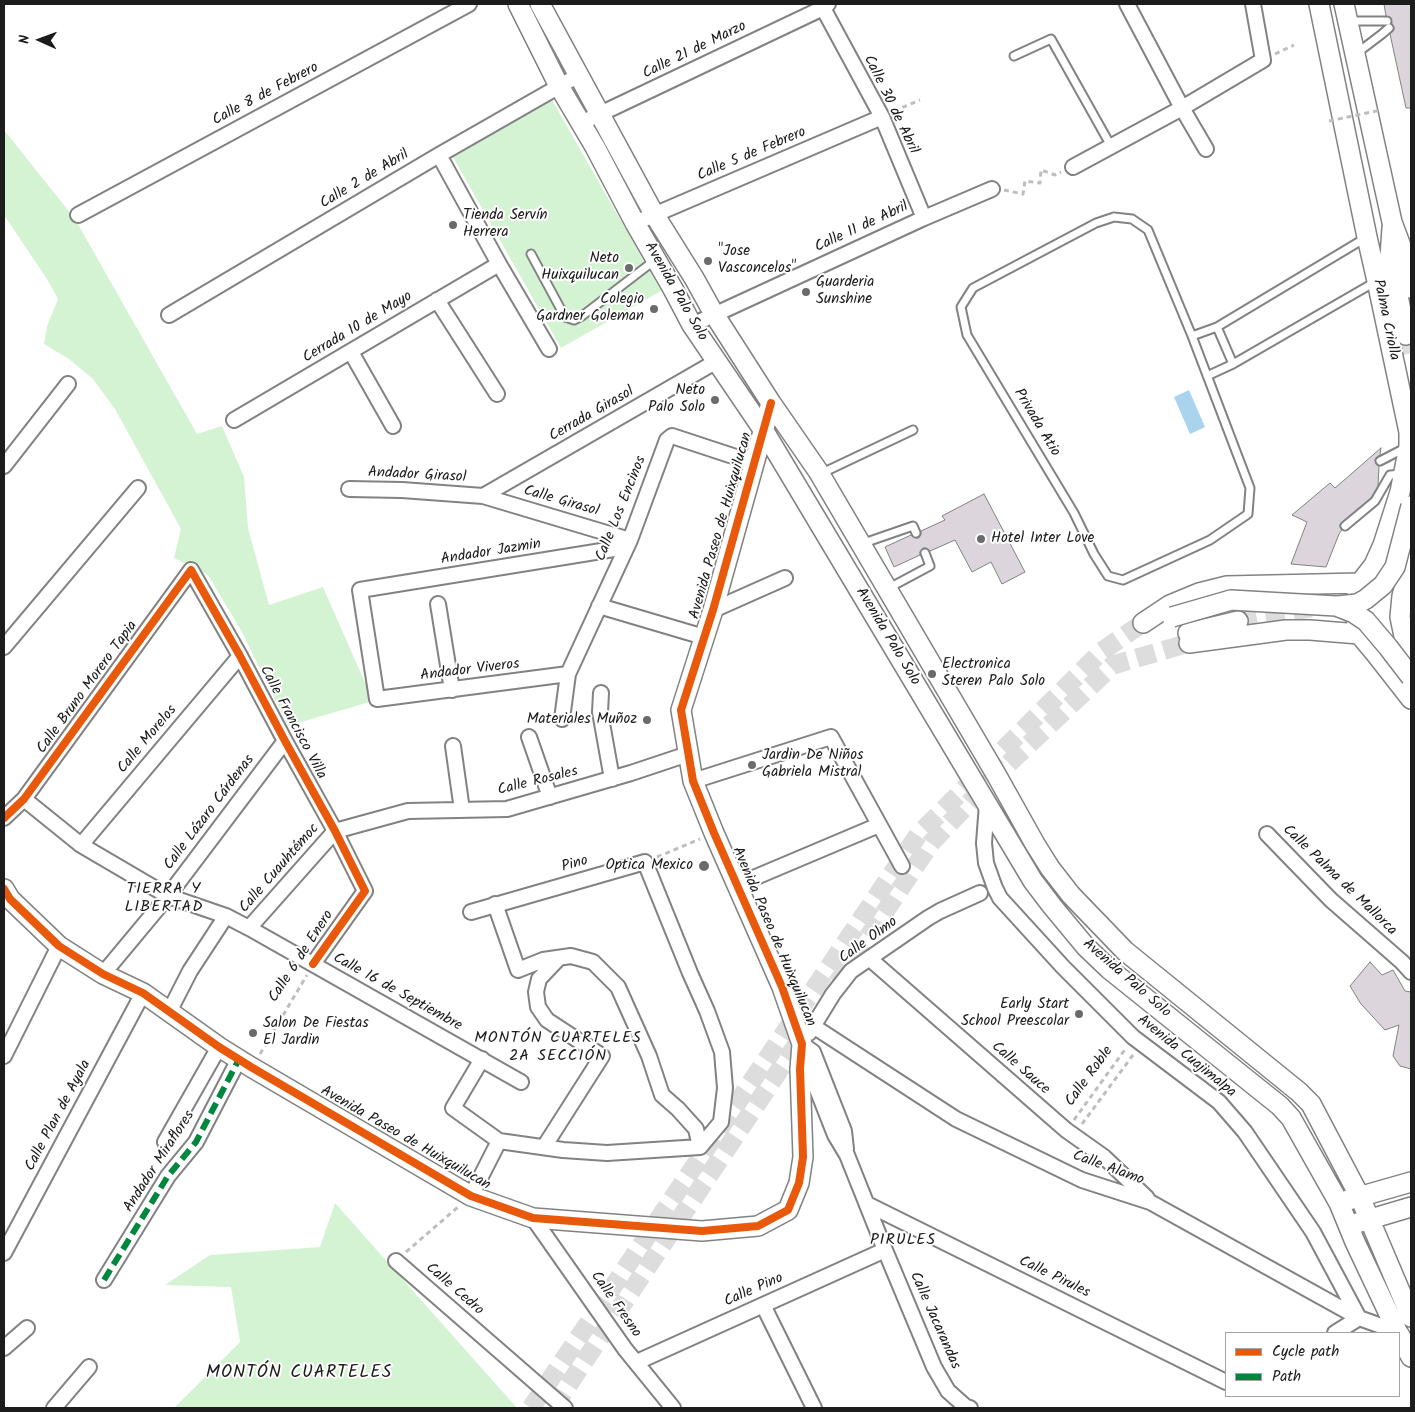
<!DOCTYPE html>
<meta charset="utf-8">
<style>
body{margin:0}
#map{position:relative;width:1415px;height:1412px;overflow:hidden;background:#fff;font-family:Kalam,sans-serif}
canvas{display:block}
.frame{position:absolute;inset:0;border:5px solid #1c1c1c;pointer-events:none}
.legend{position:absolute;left:1225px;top:1332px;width:175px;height:65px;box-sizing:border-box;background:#fff;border:1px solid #a4a4a4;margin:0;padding:6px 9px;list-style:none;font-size:15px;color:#1c1c1c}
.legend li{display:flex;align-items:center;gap:10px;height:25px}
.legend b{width:25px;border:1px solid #a4a4a4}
.north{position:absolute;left:15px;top:15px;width:50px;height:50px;-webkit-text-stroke:4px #fff;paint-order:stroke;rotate:272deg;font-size:14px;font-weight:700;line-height:20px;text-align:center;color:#1c1c1c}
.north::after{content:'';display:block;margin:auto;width:18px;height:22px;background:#1c1c1c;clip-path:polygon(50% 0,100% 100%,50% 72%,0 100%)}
</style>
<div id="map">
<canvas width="1415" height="1412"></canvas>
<div class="frame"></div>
<ul class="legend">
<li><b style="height:6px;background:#e8590c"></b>Cycle path</li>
<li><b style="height:6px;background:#00873e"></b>Path</li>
</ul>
<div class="north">N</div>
</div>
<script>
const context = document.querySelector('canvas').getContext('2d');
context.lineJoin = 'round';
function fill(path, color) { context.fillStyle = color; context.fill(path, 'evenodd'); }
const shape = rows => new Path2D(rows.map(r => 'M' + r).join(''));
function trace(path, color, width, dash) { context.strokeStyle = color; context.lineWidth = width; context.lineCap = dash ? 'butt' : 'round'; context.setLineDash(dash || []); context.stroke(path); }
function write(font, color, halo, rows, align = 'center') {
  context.font = font + ' Kalam,sans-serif'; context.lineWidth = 4; context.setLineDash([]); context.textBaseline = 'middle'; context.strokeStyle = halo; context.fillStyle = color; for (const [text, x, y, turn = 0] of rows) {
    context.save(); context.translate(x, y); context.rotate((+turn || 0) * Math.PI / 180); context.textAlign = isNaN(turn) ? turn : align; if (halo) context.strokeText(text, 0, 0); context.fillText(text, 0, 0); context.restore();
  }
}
fill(shape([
 [552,100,661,291,561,348,453,157],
 [4,130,75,219,197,434,222,426,244,477,248,528,269,605,323,587,373,701,288,726,242,632,208,575,174,558,181,529,115,409,93,379,69,359,44,344,47,326,58,299,47,279,4,215],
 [335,1203,517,1408,174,1408,240,1342,231,1287,165,1285,210,1255,320,1247]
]), '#d4f3d2');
fill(shape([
 [1189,390,1205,427,1190,434,1174,397]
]), '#aad4ee');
const building = shape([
 [1384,4,1411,4,1411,108,1406,108,1390,34,1394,30,1394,27,1392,24,1391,18,1386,16,1384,4],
 [1381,448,1380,455,1376,458,1375,460,1376,464,1379,466,1378,486,1371,498,1340,524,1340,527,1342,530,1339,534,1326,567,1291,564,1307,522,1292,515,1330,483,1335,488,1381,448],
 [984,494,1025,572,1002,584,991,562,972,572,955,540,930,551,926,548,923,548,920,552,920,555,894,567,885,547,911,535,915,538,919,538,921,534,921,531,945,520,942,516,984,494],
 [1370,962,1382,975,1393,970,1405,991,1411,992,1411,1069,1400,1066,1393,1056,1399,1025,1385,1030,1361,1004,1350,986,1370,962]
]);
fill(building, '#ddd5dc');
trace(building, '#828282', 1);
trace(shape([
 [1406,335,1411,362],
 [1238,621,1311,608],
 [837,983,931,843,986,785,1113,665,1189,643],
 [531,1408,918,835,1102,651,1143,623],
 [553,1408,807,1029]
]), '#ddd', 19, [19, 9]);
const lane = shape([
 [1348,21,1387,21],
 [1357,53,1382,34,1389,28],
 [1014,56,1051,39,1111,146],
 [1114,217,1132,219,1148,230,1192,336,1250,488,1248,514,1210,540,1123,580,1108,576,1094,554,1074,513,967,335,961,307,973,288,1096,223,1114,217],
 [531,254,565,317,574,320,582,316,655,260],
 [1217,327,1233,364],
 [1192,336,1217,327,1367,237],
 [1207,376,1233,364,1375,282],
 [1380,461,1407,447],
 [820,474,913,430],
 [1345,526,1375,501,1390,475,1402,474],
 [861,544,913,526,916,533],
 [887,589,930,566,925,553]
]);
const street = shape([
 [1127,4,1182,108,1206,149],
 [823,8,882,117,924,218],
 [581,123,823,8,828,4],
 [439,155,499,264,549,349],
 [1073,167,1182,108,1263,60,1253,4],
 [78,215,469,4],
 [635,223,882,117],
 [437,300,497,394],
 [169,315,439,155,579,75],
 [692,325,924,218,992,189],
 [351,352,393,426],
 [234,420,499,264],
 [4,466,68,384],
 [349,489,402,490,483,496,630,540],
 [483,496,717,361],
 [438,604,452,690],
 [599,606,704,637],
 [713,610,785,578],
 [4,647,138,488],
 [568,674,377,699,360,590,626,547],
 [601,693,600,712,612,779],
 [562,719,568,674,630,540,667,440,672,436,754,463],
 [529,737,550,797],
 [453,746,462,810],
 [693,781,831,737,902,866],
 [24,799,81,845,168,896,226,916,249,928,521,1082],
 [987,804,984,843,986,863,995,888,1000,898,1063,967,1133,1037,1219,1102,1245,1132,1313,1232,1359,1318,1335,1333],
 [4,818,24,799,191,570,240,656,285,741,335,831,365,891,313,964],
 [1267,834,1331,900,1402,962,1411,972],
 [81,845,240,656],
 [737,885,879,825],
 [495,904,518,970,543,960,571,956,593,962,618,987,649,1056,662,1095,678,1109,696,1129,700,1147],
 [471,912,645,862,690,973,707,1011,722,1052,725,1088,721,1122,700,1147],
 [249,928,335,831,408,811,507,809,631,773,688,754],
 [870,959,1066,1130,1104,1157,1147,1198],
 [103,974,168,896,285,741],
 [169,1012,190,971,226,916],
 [813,1026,956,1119,1082,1180,1150,1202,1359,1318,1398,1332],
 [809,1033,833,994,851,971,928,918,940,911,980,893],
 [806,1047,813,1052,844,1131,846,1149],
 [805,1055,809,1069,835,1135,847,1155,885,1250,934,1367,948,1391,966,1407,970,1408],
 [4,1056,59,946],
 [482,1059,453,1108,499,1141,563,1150,607,1153,700,1147],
 [165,1142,219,1047],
 [544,1147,602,1056,547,1020,538,1007,536,992,539,979,559,958],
 [471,1196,499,1141],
 [867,1204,1226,1382],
 [533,1218,625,1349,673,1408],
 [4,1253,143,993],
 [396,1261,565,1408],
 [104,1280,168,1176,196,1142,239,1059],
 [763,1305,814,1408],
 [4,1348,27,1328],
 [637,1362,885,1250],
 [54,1408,89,1367]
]);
const secondary = shape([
 [518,4,559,86,595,147,635,223,673,289,692,325,764,431,1033,881,1052,906,1086,947,1109,969,1280,1106,1291,1118,1339,1203,1355,1242,1398,1333],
 [540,4,654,214,694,278,714,314,771,403,818,471,997,776,1035,844,1050,868,1071,895,1125,951,1299,1092,1311,1104,1360,1197,1411,1317],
 [1319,4,1367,237,1377,281,1409,432,1409,446,1400,492,1383,545,1374,565,1360,583,1354,608,1359,634,1375,653,1411,699],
 [1344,4,1392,222,1404,254,1411,288],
 [1392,228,1390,257,1406,335],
 [1411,563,1402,596,1400,617,1405,641,1411,653],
 [1143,623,1170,605,1199,593,1227,586,1360,583],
 [1188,633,1238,621],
 [1189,643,1286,630,1310,630,1359,634],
 [4,889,10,899,59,946,103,974,143,993,219,1047,251,1067,471,1196,533,1218,702,1231,758,1226,788,1210,799,1183,803,1157,800,1069,802,1044,782,987,714,833,693,781,681,710,713,610,771,403],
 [1348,1200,1411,1182],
 [1357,1223,1411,1207],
 [1399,1334,1411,1357]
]);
trace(lane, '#828282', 11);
trace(street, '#828282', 18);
trace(secondary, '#828282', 22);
trace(shape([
 [1275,54,1294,45],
 [894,111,920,100],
 [1004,190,1023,194,1025,181,1040,183,1041,170,1055,175,1061,172],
 [657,857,700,839],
 [260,1054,307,975],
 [1074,1120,1126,1048],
 [1082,1124,1133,1055],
 [406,1252,458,1207]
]), '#bebebe', 3, [5, 4]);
trace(lane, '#fff', 7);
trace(street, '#fff', 14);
trace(secondary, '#fff', 19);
const secondaryBridge = shape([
 [1338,606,1357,604,1366,599,1383,585,1395,567,1411,506],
 [1172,617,1231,600,1336,606,1354,613,1366,621,1388,647,1411,677]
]);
trace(secondaryBridge, '#828282', 22, []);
trace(shape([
 [1329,121,1381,110]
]), '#bebebe', 3, [5, 4]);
trace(secondaryBridge, '#fff', 19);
trace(shape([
 [104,1280,168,1176,196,1142,239,1059]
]), '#00873e', 6, [12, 6]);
trace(shape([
 [4,818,24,799,191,570,240,656,285,741,335,831,365,891,313,964],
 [4,889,10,899,59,946,103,974,143,993,219,1047,251,1067,471,1196,533,1218,702,1231,758,1226,788,1210,799,1183,803,1157,800,1069,802,1044,782,987,714,833,693,781,681,710,713,610,771,403]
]), '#e8590c', 8);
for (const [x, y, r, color] of [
 [453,225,5,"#6b6b6b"],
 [708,261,5,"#6b6b6b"],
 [629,268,5,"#6b6b6b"],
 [806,292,5,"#6b6b6b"],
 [654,309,5,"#6b6b6b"],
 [715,400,5,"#6b6b6b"],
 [981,539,5,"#6b6b6b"],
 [932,674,5,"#6b6b6b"],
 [647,720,5,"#6b6b6b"],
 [752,765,5,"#6b6b6b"],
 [704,866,6,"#6b6b6b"],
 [1079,1014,5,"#6b6b6b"],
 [253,1033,5,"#6b6b6b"]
]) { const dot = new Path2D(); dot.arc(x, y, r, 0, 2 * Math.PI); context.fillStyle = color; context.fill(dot); trace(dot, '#fff', 2); }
write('15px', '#1c1c1c', '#fff', [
 ["Calle 21 de Marzo",695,51,-26],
 ["Calle 8 de Febrero",266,95,-28],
 ["Calle 30 de Abril",890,105,64],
 ["Calle 5 de Febrero",752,155,-23],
 ["Calle 2 de Abril",365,180,-31],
 ["Calle 11 de Abril",862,228,-25],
 ["Avenida Palo Solo",675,292,60],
 ["Palma Criolla",1385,320,78],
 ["Cerrada 10 de Mayo",358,328,-31],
 ["Cerrada Girasol",592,415,-30],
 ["Privada Atio",1036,423,59],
 ["Andador Girasol",417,476,3],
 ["Calle Girasol",561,502,16],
 ["Calle Los Encinos",622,509,-68],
 ["Avenida Paseo de Huixquilucan",722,526,-74],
 ["Andador Jazmin",491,553,-9],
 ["Avenida Palo Solo",887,637,59],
 ["Andador Viveros",470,671,-7],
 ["Calle Bruno Morero Tapia",88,688,-54],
 ["Calle Francisco Villa",292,723,62],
 ["Calle Morelos",148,740,-50],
 ["Calle Rosales",538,782,-14],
 ["Calle Lázaro Cárdenas",210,813,-53],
 ["Pino",575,865,-16],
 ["Calle Cuauhtémoc",280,869,-49],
 ["Calle Palma de Mallorca",1339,881,44],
 ["Avenida Paseo de Huixquilucan",773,937,67],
 ["Calle Olmo",869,941,-36],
 ["Calle 6 de Enero",302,957,-57],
 ["Avenida Palo Solo",1126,979,41],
 ["Calle 16 de Septiembre",397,993,29],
 ["Avenida Cuajimalpa",1186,1057,39],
 ["Calle Sauce",1020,1069,41],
 ["Calle Roble",1090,1077,-54],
 ["Calle Plan de Ayala",59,1116,-62],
 ["Avenida Paseo de Huixquilucan",405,1139,30],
 ["Andador Miraflores",160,1162,-57],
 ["Calle Alamo",1108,1169,20],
 ["Calle Pirules",1054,1278,26],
 ["Calle Cedro",454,1290,41],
 ["Calle Pino",754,1291,-24],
 ["Calle Fresno",615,1305,55],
 ["Calle Jacarandas",934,1321,66]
]);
write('15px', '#1c1c1c', '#fff', [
 ["Tienda Servín",463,216],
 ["Herrera",463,233],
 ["\"Jose",718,252],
 ["Vasconcelos\"",718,269],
 ["Neto",619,259,"right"],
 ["Huixquilucan",619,276,"right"],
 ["Guarderia",816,283],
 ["Sunshine",816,300],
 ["Colegio",644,300,"right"],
 ["Gardner Goleman",644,317,"right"],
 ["Neto",705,391,"right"],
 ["Palo Solo",705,408,"right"],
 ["Hotel Inter Love",991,539],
 ["Electronica",942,665],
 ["Steren Palo Solo",942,682],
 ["Materiales Muñoz",637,720,"right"],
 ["Jardin De Niños",762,756],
 ["Gabriela Mistral",762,773],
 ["Optica Mexico",693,866,"right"],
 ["Early Start",1069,1005,"right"],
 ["School Preescolar",1069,1022,"right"],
 ["Salon De Fiestas",263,1024],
 ["El Jardin",263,1041]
], 'left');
context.letterSpacing = '1px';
write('16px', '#1c1c1c', '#fff', [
 ["TIERRA Y",164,890],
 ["LIBERTAD",164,908],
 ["MONTÓN CUARTELES",558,1039],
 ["2A SECCIÓN",558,1057],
 ["PIRULES",903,1241]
]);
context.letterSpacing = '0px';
context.letterSpacing = '1px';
write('18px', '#1c1c1c', '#fff', [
 ["MONTÓN CUARTELES",299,1374]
]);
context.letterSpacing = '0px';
</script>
